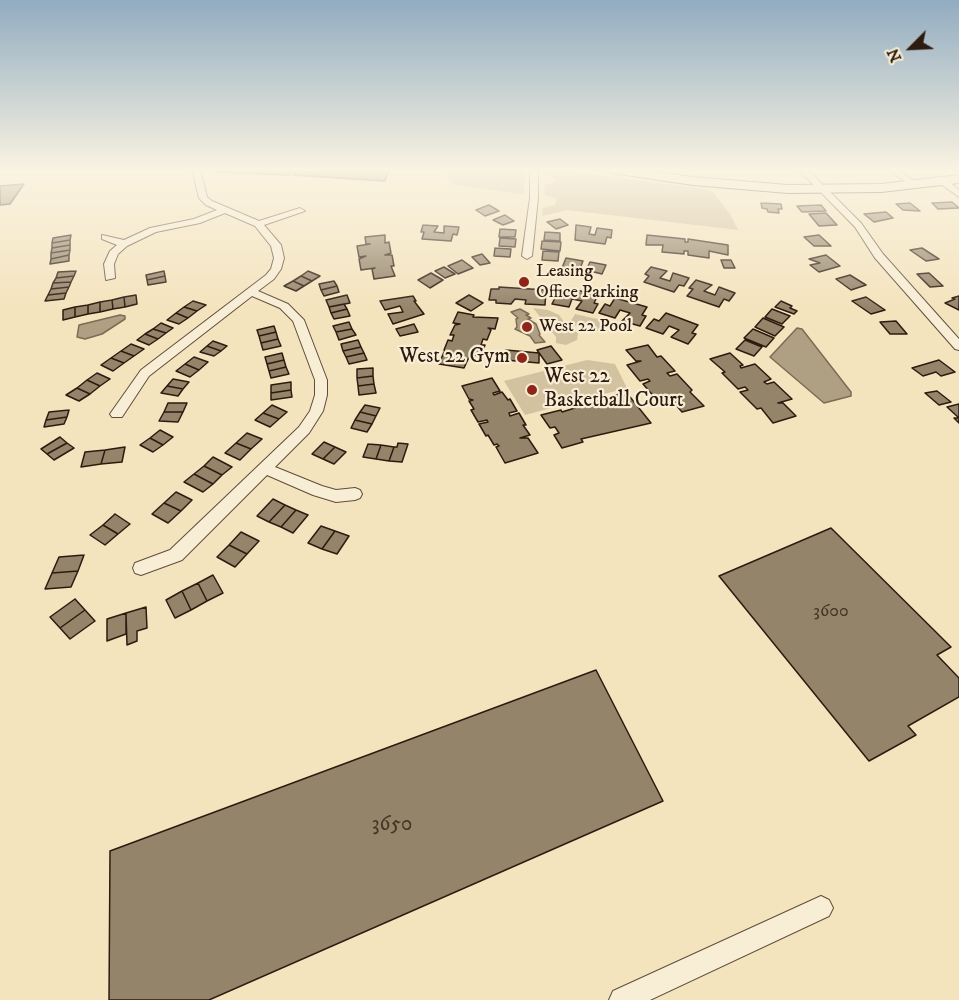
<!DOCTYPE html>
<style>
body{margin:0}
#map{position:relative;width:959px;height:1000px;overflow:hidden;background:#f4e4be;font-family:"IM FELL DW Pica",serif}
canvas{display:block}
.north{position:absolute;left:881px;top:18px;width:60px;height:60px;-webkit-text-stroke:4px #f8edd5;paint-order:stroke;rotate:246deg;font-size:16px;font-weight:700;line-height:24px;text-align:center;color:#2d1b10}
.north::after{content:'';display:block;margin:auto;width:21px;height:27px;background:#2d1b10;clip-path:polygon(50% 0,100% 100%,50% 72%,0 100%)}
</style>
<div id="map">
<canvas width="959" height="1000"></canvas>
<div class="north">N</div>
</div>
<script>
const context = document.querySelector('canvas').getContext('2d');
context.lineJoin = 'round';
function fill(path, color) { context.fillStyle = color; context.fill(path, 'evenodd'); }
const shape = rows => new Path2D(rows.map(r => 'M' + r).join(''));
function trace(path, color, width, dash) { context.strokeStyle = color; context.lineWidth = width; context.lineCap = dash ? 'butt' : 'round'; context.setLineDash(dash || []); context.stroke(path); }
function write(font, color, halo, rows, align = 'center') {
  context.font = font + ' "IM FELL DW Pica",serif'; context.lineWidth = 4.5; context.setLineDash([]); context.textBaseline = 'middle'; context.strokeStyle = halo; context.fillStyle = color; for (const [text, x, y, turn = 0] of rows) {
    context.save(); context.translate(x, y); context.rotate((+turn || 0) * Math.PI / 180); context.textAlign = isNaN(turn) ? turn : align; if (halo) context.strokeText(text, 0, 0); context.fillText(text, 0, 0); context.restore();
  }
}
fill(shape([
 [443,169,520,169,525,173,524,192,521,194,454,185,449,182],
 [561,170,706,189,712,191,730,214,738,230,567,210,542,216,543,208,555,205,557,199,545,195,544,185,554,183,557,178,547,176,545,173],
 [533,308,548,310,559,315,567,326,578,333,577,340,566,345,556,343,556,337],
 [575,314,606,321,601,332,569,324],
 [587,360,615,364,627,388,525,415,504,381]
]), '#d2c2a0');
const water = shape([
 [520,309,529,314,526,315,531,318,528,319,536,324,540,334,539,335,545,342,535,343,530,336,515,329,517,327,516,319,518,318,511,312,520,309],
 [120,315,125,316,125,319,102,334,85,339,77,337,79,325,120,315],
 [797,328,802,329,851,392,851,396,824,403,770,357,797,328]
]);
fill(water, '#b0a083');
trace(water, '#7c6b55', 1.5);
const building = shape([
 [218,169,293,169,289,175,215,172,218,169],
 [297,169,362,169,389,170,385,181,293,175,297,169],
 [24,184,10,204,0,205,0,186,24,184],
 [952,202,959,208,938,209,932,203,952,202],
 [761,203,781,204,782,209,778,209,779,213,768,212,767,209,762,208,761,203],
 [910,203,920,211,903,210,896,204,910,203],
 [489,205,499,211,485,216,476,210,489,205],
 [821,205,826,211,802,212,797,206,821,205],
 [886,212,893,218,874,222,864,214,886,212],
 [826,213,837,225,819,226,809,214,826,213],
 [505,215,514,221,503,225,493,220,505,215],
 [560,219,568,225,556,229,547,222,560,219],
 [423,225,438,226,434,232,444,233,444,226,459,227,457,235,453,234,451,241,422,239,424,232,421,232,423,225],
 [576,225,591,227,589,234,595,235,597,228,612,230,611,238,607,237,605,244,575,240,576,225],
 [500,229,516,230,515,237,499,237,500,229],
 [545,232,560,233,560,241,544,240,545,232],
 [71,235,70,240,52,243,53,238,71,235],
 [385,235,385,243,389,242,391,253,385,255,392,255,394,266,391,266,395,276,374,279,372,269,375,268,361,270,359,259,366,256,359,257,357,246,370,244,366,244,365,237,385,235],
 [647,235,685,239,685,242,688,242,688,239,728,245,728,255,709,251,709,258,688,255,688,251,684,251,684,254,662,252,663,245,646,245,647,235],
 [819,235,831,246,814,246,804,237,819,235],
 [500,238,516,239,515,247,499,246,500,238],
 [70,240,70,245,52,248,52,243,70,240],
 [542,241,561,242,560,251,541,249,542,241],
 [70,245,70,250,51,253,52,248,70,245],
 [495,248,511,249,510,257,494,256,495,248],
 [922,248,939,259,926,261,910,250,922,248],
 [70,250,69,255,51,259,51,253,70,250],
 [543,251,559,252,558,261,542,260,543,251],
 [482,254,490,263,480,265,472,257,482,254],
 [69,255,69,261,50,264,51,259,69,255],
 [826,255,840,266,819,272,810,265,820,263,809,259,826,255],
 [566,258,583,261,579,271,562,268,566,258],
 [462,260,473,268,458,274,448,266,462,260],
 [721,260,731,260,735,268,724,268,721,260],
 [590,262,606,265,602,274,586,270,590,262],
 [444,267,455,274,445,278,435,271,444,267],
 [651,267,667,271,660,278,670,281,673,273,689,278,684,286,679,285,674,292,644,282,649,276,645,274,651,267],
 [76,271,74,276,56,278,58,272,76,271],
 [164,271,165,276,147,280,146,275,164,271],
 [308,271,320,276,312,281,301,276,308,271],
 [431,273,443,280,430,288,418,280,431,273],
 [929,273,943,286,930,287,917,274,929,273],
 [850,275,866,285,851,290,836,279,850,275],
 [74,276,71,282,53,283,56,278,74,276],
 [165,276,166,282,148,285,147,280,165,276],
 [301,276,312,281,304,286,293,281,301,276],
 [696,280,712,285,704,291,715,295,719,287,735,293,729,301,724,299,719,307,687,296,693,289,689,288,696,280],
 [293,281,304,286,296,291,284,286,293,281],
 [334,281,337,286,321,290,319,284,334,281],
 [71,282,69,287,51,289,53,283,71,282],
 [337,286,339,292,324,296,321,290,337,286],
 [69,287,66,293,48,295,51,289,69,287],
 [499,287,546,290,545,305,525,304,526,300,515,299,511,304,496,303,496,300,489,300,491,289,499,289,499,287],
 [567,288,598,295,594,303,598,304,593,313,576,309,582,301,572,299,569,307,552,304,557,294,562,295,567,288],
 [66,293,64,299,45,301,48,295,66,293],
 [136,295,137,304,125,307,124,297,136,295],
 [347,295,350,303,329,307,326,300,347,295],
 [469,295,483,303,471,311,456,303,469,295],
 [413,296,416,301,414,301,424,314,393,324,388,314,403,312,400,306,385,310,380,301,413,296],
 [959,296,959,310,945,303,955,299,952,298,959,296],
 [124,297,125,307,113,309,112,300,124,297],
 [866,297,885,310,871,314,852,301,866,297],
 [615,298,647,307,642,315,646,316,640,326,622,321,630,313,620,310,615,318,599,313,605,304,610,306,615,298],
 [112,300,113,309,100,312,100,302,112,300],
 [193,301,206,305,197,311,184,307,193,301],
 [781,301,792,306,790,308,797,311,794,314,775,307,781,301],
 [100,302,100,312,88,314,88,305,100,302],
 [344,304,347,309,331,313,329,307,344,304],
 [88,305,88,314,75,317,75,307,88,305],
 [75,307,75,317,63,320,63,310,75,307],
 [184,307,197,311,188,318,176,313,184,307],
 [347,309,350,316,334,319,331,313,347,309],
 [772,309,790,316,782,324,765,317,772,309],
 [458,312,474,315,473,317,498,318,495,329,488,328,491,330,487,340,483,339,481,345,485,345,481,356,470,355,464,368,439,364,444,352,447,353,444,350,448,340,452,341,454,335,450,335,455,325,460,324,453,323,458,312],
 [176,313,188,318,179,324,167,320,176,313],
 [666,313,698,325,692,333,696,334,688,344,671,337,679,330,669,326,663,334,646,328,654,319,659,321,666,313],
 [763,318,784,327,775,336,755,327,763,318],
 [896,321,907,334,890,334,880,322,896,321],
 [349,322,352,329,336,332,333,326,349,322],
 [161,323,173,328,166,333,153,329,161,323],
 [414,324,418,332,400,336,396,329,414,324],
 [274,326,276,332,259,336,257,330,274,326],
 [153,329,166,333,158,339,145,334,153,329],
 [352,329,356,335,339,340,336,332,352,329],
 [753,329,774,338,766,347,744,338,753,329],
 [276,332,278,339,261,343,259,336,276,332],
 [145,334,158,339,149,345,137,340,145,334],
 [278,339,281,346,263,350,261,343,278,339],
 [358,340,361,347,343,351,341,344,358,340],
 [745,340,762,347,754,356,736,349,745,340],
 [213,341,227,346,221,351,207,346,213,341],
 [131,344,144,349,134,356,121,351,131,344],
 [648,345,657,357,661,356,675,371,667,373,670,376,677,374,692,390,690,392,704,406,682,412,670,398,672,396,657,400,643,384,650,381,648,379,640,381,627,365,641,361,636,361,626,350,648,345],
 [207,346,221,351,214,356,200,352,207,346],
 [551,346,562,360,547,364,537,350,551,346],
 [361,347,364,353,346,357,343,351,361,347],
 [506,350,539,353,539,363,505,360,506,350],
 [121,351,134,356,124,363,111,358,121,351],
 [282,353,284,360,267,364,265,357,282,353],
 [364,353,367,360,349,364,346,357,364,353],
 [730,353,743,365,740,366,741,368,755,364,771,379,764,382,767,384,774,382,792,399,778,403,783,403,796,416,773,423,761,408,757,409,740,392,748,390,745,387,738,389,722,373,725,372,710,359,730,353],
 [194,357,208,362,199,370,185,364,194,357],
 [111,358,124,363,113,371,101,365,111,358],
 [284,360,286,367,269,371,267,364,284,360],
 [939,360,955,372,941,376,936,372,923,376,912,368,939,360],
 [185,364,199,370,190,377,176,371,185,364],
 [286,367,289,374,271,378,269,371,286,367],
 [373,368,373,376,357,378,357,369,373,368],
 [97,373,110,379,100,386,87,380,97,373],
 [373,376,374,384,358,386,357,378,373,376],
 [492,378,500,391,493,393,494,395,502,392,508,400,510,399,517,411,509,413,510,416,519,413,526,425,523,425,530,435,520,438,528,438,538,453,505,463,496,447,499,446,497,444,494,445,488,435,486,436,479,424,488,422,487,420,478,422,471,410,474,409,469,401,473,400,469,399,462,386,492,378],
 [173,379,189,382,183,389,167,386,173,379],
 [87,380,100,386,90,394,77,388,87,380],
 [291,382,291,390,271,393,271,385,291,382],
 [374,384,376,393,359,395,358,386,374,384],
 [167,386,183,389,178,396,161,393,167,386],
 [77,388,90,394,79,401,66,395,77,388],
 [291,390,292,397,271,400,271,393,291,390],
 [937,391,951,402,939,405,925,393,937,391],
 [626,392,651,423,581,439,583,442,562,448,554,435,559,433,555,427,550,428,541,415,561,410,562,412,626,392],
 [168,403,187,403,183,412,164,412,168,403],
 [959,404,959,423,954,418,959,418,947,407,959,404],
 [272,405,287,412,279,419,263,413,272,405],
 [365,405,380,408,376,416,360,412,365,405],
 [69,410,67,417,46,420,49,412,69,410],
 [164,412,183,412,178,422,159,421,164,412],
 [360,412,376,416,372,424,355,420,360,412],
 [263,413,279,419,270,427,255,420,263,413],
 [67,417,64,424,44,427,46,420,67,417],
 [355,420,372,424,367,432,351,428,355,420],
 [160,430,173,437,163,445,150,438,160,430],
 [247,433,262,439,251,449,236,443,247,433],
 [60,437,67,443,47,454,41,449,60,437],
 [150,438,163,445,153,452,140,445,150,438],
 [324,442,335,447,323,459,312,454,324,442],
 [67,443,74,448,54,460,47,454,67,443],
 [236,443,251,449,240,460,225,453,236,443],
 [398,443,408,444,402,462,389,461,394,447,397,447,398,443],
 [368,444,381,445,376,459,363,457,368,444],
 [381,445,394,447,389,461,376,459,381,445],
 [125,447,122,462,101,464,105,450,125,447],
 [335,447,346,452,334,464,323,459,335,447],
 [105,450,101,464,81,467,85,452,105,450],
 [213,457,232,467,222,475,204,466,213,457],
 [204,466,222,475,213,484,194,474,204,466],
 [194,474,213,484,203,492,184,482,194,474],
 [176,492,192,500,181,511,164,503,176,492],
 [273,499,285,505,269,522,257,516,273,499],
 [164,503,181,511,168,523,152,514,164,503],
 [285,505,296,510,281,527,269,522,285,505],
 [296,510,308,515,293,533,281,527,296,510],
 [115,514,130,524,118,534,103,525,115,514],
 [103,525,118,534,105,545,90,535,103,525],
 [321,526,335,531,322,549,308,543,321,526],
 [831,528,951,647,937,655,959,678,959,697,908,726,916,735,869,761,719,576,831,528],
 [335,531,349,536,337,554,322,549,335,531],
 [241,532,259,541,247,554,229,545,241,532],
 [229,545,247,554,235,567,217,557,229,545],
 [84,555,78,571,52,573,59,557,84,555],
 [78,571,71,587,45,589,52,573,78,571],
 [213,575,223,593,207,601,198,583,213,575],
 [198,583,207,601,191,610,182,591,198,583],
 [182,591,191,610,175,618,166,600,182,591],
 [75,599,85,610,60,628,50,617,75,599],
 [146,607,147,628,137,631,137,641,127,645,126,613,146,607],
 [85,610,95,621,70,639,60,628,85,610],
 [126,613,126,634,107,641,107,619,126,613],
 [596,670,663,801,209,1000,109,1000,110,851,596,670]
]);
fill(building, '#94846a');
trace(building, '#2d1b10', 1.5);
const minor = shape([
 [192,169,200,169,207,197,212,201,259,221,300,208,305,211,264,225,281,245,284,258,281,269,274,279,258,291,288,304,304,320,327,380,327,395,323,411,309,433,275,467,322,486,336,490,355,488,360,490,362,494,360,498,355,500,336,502,313,495,267,475,182,560,141,575,135,573,133,568,135,563,170,550,299,427,310,411,315,395,315,380,293,321,280,308,252,296,149,376,122,417,112,417,110,414,141,370,266,275,271,269,274,258,271,246,255,226,225,213,200,223,156,232,127,246,118,254,114,264,115,278,106,280,104,264,110,251,117,245,102,239,102,235,124,240,150,228,194,219,217,210,206,205,199,198,192,169],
 [530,169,538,169,538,198,532,256,527,259,522,256,530,198,530,169],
 [798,169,807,169,861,223,883,254,959,339,959,350,955,349,875,258,855,227,798,169],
 [888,169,898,169,919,185,912,187,888,169],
 [941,180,947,180,959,190,959,197,941,184,941,180],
 [821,896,829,900,833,908,829,916,650,1000,609,1000,613,991,821,896]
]);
const secondary = shape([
 [606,169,636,169,693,177,788,185,881,184,959,175,959,183,881,192,788,193,693,185,612,173,606,169]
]);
trace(minor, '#5f4d3c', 2);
trace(secondary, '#2d1b10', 2);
fill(minor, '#f8edd5');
fill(secondary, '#f8edd5');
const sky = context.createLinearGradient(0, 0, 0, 309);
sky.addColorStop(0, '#91acc0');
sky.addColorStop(0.55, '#faf3e2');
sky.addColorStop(1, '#faf3e200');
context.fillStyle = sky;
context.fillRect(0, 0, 959, 309);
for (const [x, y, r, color] of [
 [524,282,6,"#8f2418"],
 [527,327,6,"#8f2418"],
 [522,358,6,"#8f2418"],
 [532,390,6,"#8f2418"]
]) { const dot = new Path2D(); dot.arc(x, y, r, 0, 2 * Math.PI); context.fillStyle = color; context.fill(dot); trace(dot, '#f8edd5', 2); }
write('18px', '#2d1b10', '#f8edd5', [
 ["Leasing",536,272],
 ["Office Parking",536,293],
 ["West 22 Pool",539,327]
], 'left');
write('18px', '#473526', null, [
 ["3600",831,612]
]);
write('21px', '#2d1b10', '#f8edd5', [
 ["West 22 Gym",510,358],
 ["West 22",544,378,"left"],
 ["Basketball Court",544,402,"left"]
], 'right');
write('21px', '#473526', null, [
 ["3650",392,826]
]);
</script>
